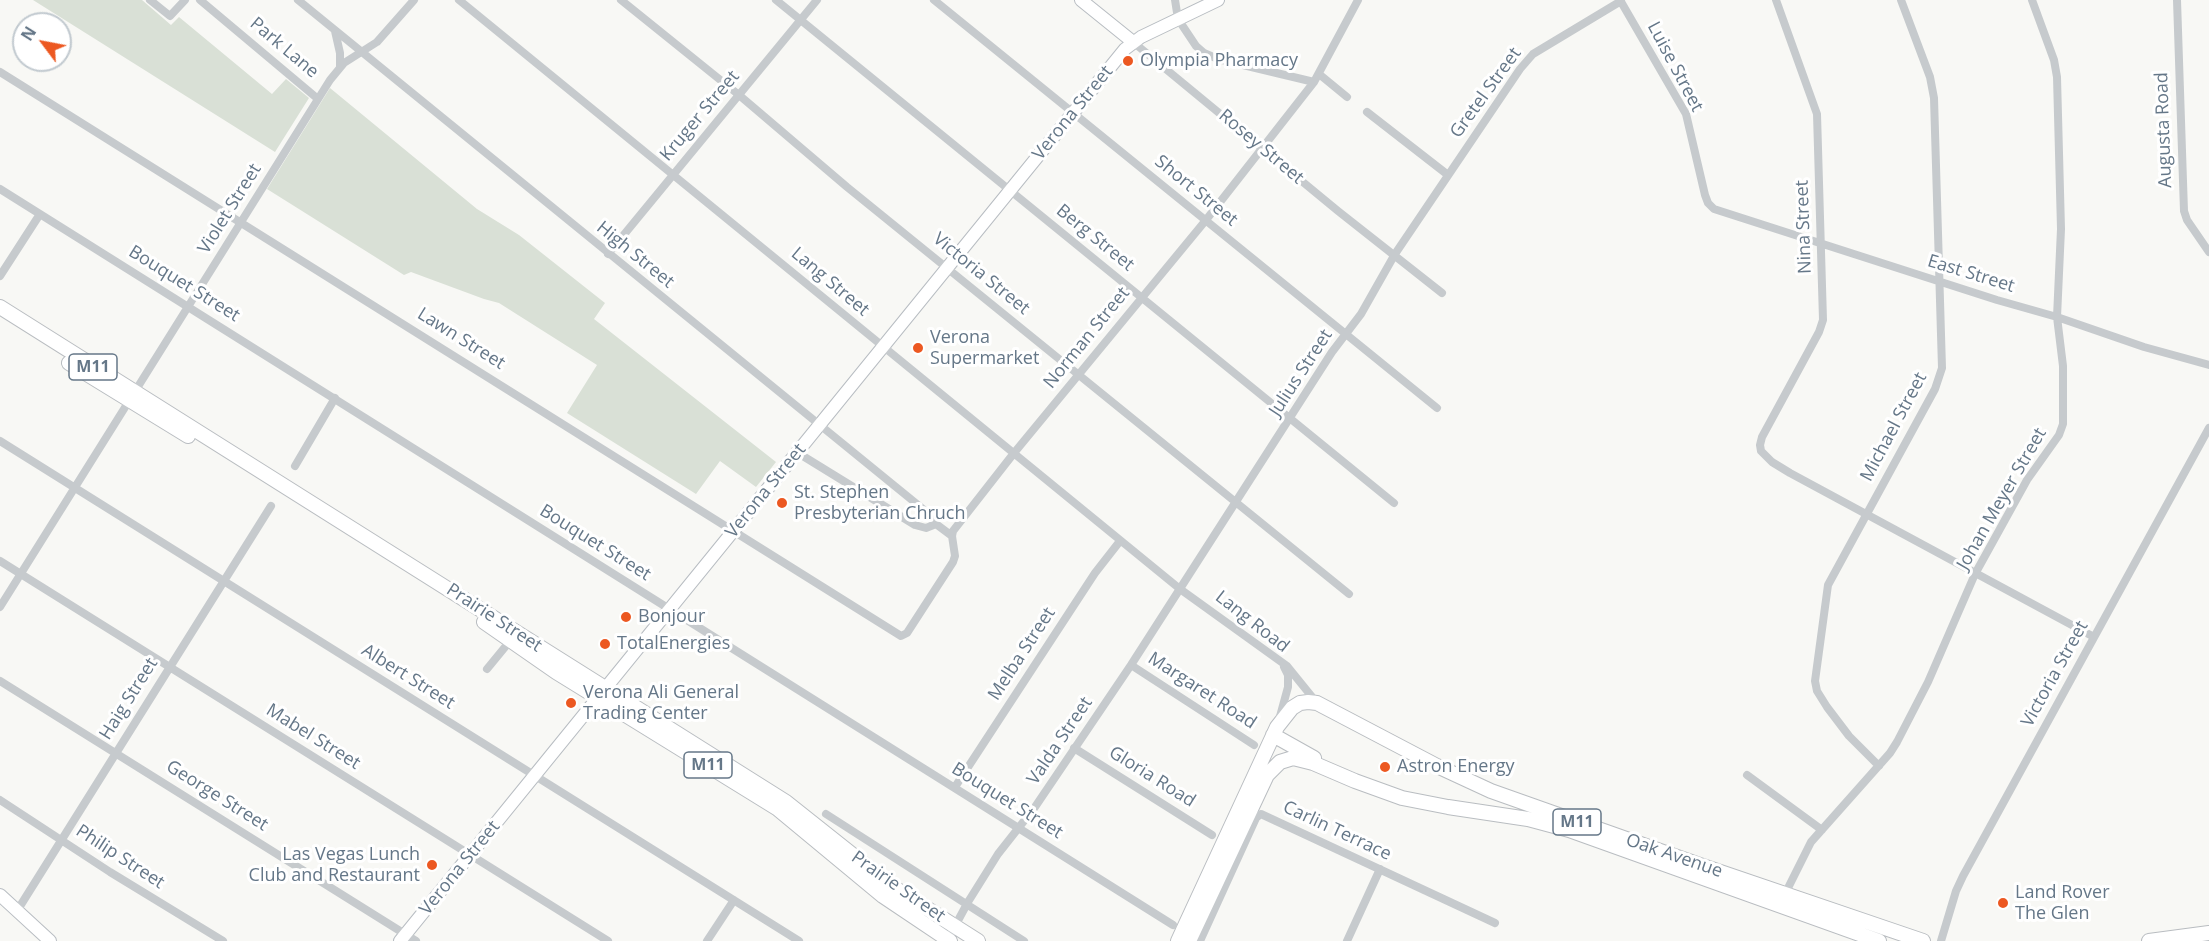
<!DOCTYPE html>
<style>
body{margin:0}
#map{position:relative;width:2209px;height:941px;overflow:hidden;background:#f8f8f5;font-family:"Open Sans",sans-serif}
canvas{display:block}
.north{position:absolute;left:12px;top:12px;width:60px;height:60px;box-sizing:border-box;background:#fff;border:2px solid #c1c9cf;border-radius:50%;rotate:302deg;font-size:16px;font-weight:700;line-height:24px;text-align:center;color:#657788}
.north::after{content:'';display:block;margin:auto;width:21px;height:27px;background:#ec5821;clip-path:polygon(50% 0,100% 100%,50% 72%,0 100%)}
</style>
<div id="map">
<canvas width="2209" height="941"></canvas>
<div class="north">N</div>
</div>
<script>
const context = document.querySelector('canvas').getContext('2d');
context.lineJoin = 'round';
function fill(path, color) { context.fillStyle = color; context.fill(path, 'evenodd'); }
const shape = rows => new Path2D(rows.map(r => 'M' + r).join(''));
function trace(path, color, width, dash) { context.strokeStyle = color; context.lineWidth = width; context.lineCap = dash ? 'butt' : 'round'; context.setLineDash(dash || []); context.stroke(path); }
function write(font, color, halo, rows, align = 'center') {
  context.font = font + ' "Open Sans",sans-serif'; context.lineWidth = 6; context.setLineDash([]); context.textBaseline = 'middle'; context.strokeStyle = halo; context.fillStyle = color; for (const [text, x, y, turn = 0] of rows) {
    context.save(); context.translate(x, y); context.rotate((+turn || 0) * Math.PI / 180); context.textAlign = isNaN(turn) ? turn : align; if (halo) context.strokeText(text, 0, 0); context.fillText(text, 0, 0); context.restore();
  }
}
fill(shape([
 [33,0,142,0,171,25,179,17,272,94,286,79,309,98,275,152],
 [330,88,477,209,519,235,605,303,594,319,776,462,756,487,720,461,696,494,567,413,597,365,499,303,484,299,411,272,404,275,267,189]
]), '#d9e0d6');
const secondary = shape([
 [1081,0,1133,42],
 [0,895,50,941],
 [400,941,1125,49,1141,37,1218,0]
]);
const primary = shape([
 [0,307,786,802,893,887,978,941],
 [69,363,188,436],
 [484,622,556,672,778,809,883,896,950,941],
 [1273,735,1314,758],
 [1178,941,1277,727,1292,708,1300,703,1308,702,1317,703,1437,766,1491,791,1700,865,1923,941],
 [1189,941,1267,775,1280,762,1293,758,1313,763,1355,781,1402,798,1448,807,1528,819,1569,830,1879,941],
 [2149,941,2209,933]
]);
trace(secondary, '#b8bdc2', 14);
trace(primary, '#b9bdc1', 16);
trace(shape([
 [150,0,170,16,185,0],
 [200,0,318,99],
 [298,0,923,509,936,524,952,536],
 [459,0,1180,589,1287,666,1317,703],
 [621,0,739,95,847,187,1349,594],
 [776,0,1394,503],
 [934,0,1437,408],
 [1175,0,1178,19,1196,46,1204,53,1218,59,1314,82],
 [1620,0,1686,114,1705,195,1708,203,1714,209,1997,300,2057,317,2144,347,2209,365],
 [1776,0,1817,114,1823,320,1819,332,1762,437,1760,445,1761,451,1772,462,1790,473,2094,637],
 [2177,0,2184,211,2187,220,2209,252],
 [335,31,340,53,340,67],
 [1133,42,1338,211,1442,293],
 [0,72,901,636,907,633,953,562,955,556,952,536,953,531,1014,453,1206,220,1314,82,1358,0],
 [1319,74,1347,97],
 [1367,112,1448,175],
 [0,189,1173,925],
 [608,254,817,0],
 [0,276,40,214],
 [0,441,799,941],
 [798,453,915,525,926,528,936,524],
 [295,466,335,398],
 [0,561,608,941],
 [0,607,330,80,344,63,377,42,414,0],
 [1131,665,1254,745],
 [487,669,510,641],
 [0,681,416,941],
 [1279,720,1288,687,1288,675,1284,667],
 [1074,748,1212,835],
 [1879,766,1849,736,1827,707,1817,691,1815,681,1828,585,1935,389,1942,368,1934,98,1930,77,1901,0],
 [1747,775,1822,830],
 [955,787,1095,573,1120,541],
 [0,800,110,872,223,941],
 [826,814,1024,941],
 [1785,894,1811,842,1890,753,1897,742,1928,682,1975,574,2027,480,2059,435,2063,424,2063,366,2057,317,2061,229,2057,77,2054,60,2032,0],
 [17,911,271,506],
 [707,941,734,900],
 [947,941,968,902,998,854,1035,807,1131,665,1332,352,1361,314,1395,254,1520,69,1533,54,1621,1],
 [1200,941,1256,818,1261,814,1495,923],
 [1347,941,1380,869],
 [1941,941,1956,891,1963,876,2209,428]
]), '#c6cacd', 8);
trace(secondary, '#fff', 12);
trace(primary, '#fff', 14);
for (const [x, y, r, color] of [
 [1128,61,6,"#ec5821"],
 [918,348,6,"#ec5821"],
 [782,503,6,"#ec5821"],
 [626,617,6,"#ec5821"],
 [605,644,6,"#ec5821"],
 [571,703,6,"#ec5821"],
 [1385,767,6,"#ec5821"],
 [432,865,6,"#ec5821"],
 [2003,903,6,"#ec5821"]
]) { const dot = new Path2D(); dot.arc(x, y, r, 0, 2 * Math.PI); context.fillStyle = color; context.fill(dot); trace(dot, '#fff', 2); }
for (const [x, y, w] of [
 [93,367,48],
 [708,765,48],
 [1577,822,48]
]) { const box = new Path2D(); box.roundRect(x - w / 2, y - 13, w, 26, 4.5); context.fillStyle = '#fff'; context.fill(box); trace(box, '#657788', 1.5); }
write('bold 16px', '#657788', null, [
 ["M11",93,367],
 ["M11",708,765],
 ["M11",1577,822]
]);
write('18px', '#657788', '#fff', [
 ["Park Lane",284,48,40],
 ["Luise Street",1675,67,62],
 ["Gretel Street",1486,93,-54],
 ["Verona Street",1073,113,-51],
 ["Kruger Street",700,116,-50],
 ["Augusta Road",2164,130,-92],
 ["Rosey Street",1261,147,40],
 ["Short Street",1196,191,39],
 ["Violet Street",230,209,-58],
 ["Nina Street",1804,227,-92],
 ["Berg Street",1095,238,39],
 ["High Street",635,255,39],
 ["Victoria Street",981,274,39],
 ["East Street",1971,274,17],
 ["Lang Street",830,282,40],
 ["Bouquet Street",184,284,32],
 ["Norman Street",1087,338,-51],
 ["Lawn Street",461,339,32],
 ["Julius Street",1301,373,-57],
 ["Michael Street",1894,427,-62],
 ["Verona Street",766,491,-51],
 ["Johan Meyer Street",2002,499,-60],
 ["Bouquet Street",595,543,32],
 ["Prairie Street",494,618,33],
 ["Lang Road",1252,622,38],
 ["Melba Street",1022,654,-57],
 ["Victoria Street",2055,674,-61],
 ["Albert Street",408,677,32],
 ["Margaret Road",1202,691,33],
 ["Haig Street",129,699,-58],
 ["Mabel Street",313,737,32],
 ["Valda Street",1060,741,-56],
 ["Gloria Road",1152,777,32],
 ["George Street",217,796,32],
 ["Bouquet Street",1007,801,32],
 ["Carlin Terrace",1337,831,25],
 ["Oak Avenue",1674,856,19],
 ["Philip Street",120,857,33],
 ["Verona Street",460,868,-51],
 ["Prairie Street",898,887,35]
]);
write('18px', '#657788', '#fff', [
 ["Olympia Pharmacy",1140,61],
 ["Verona",930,338],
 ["Supermarket",930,359],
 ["St. Stephen",794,493],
 ["Presbyterian Chruch",794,514],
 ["Bonjour",638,617],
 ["TotalEnergies",617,644],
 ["Verona Ali General",583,693],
 ["Trading Center",583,714],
 ["Astron Energy",1397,767],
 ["Las Vegas Lunch",420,855,"right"],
 ["Club and Restaurant",420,876,"right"],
 ["Land Rover",2015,893],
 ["The Glen",2015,914]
], 'left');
</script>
